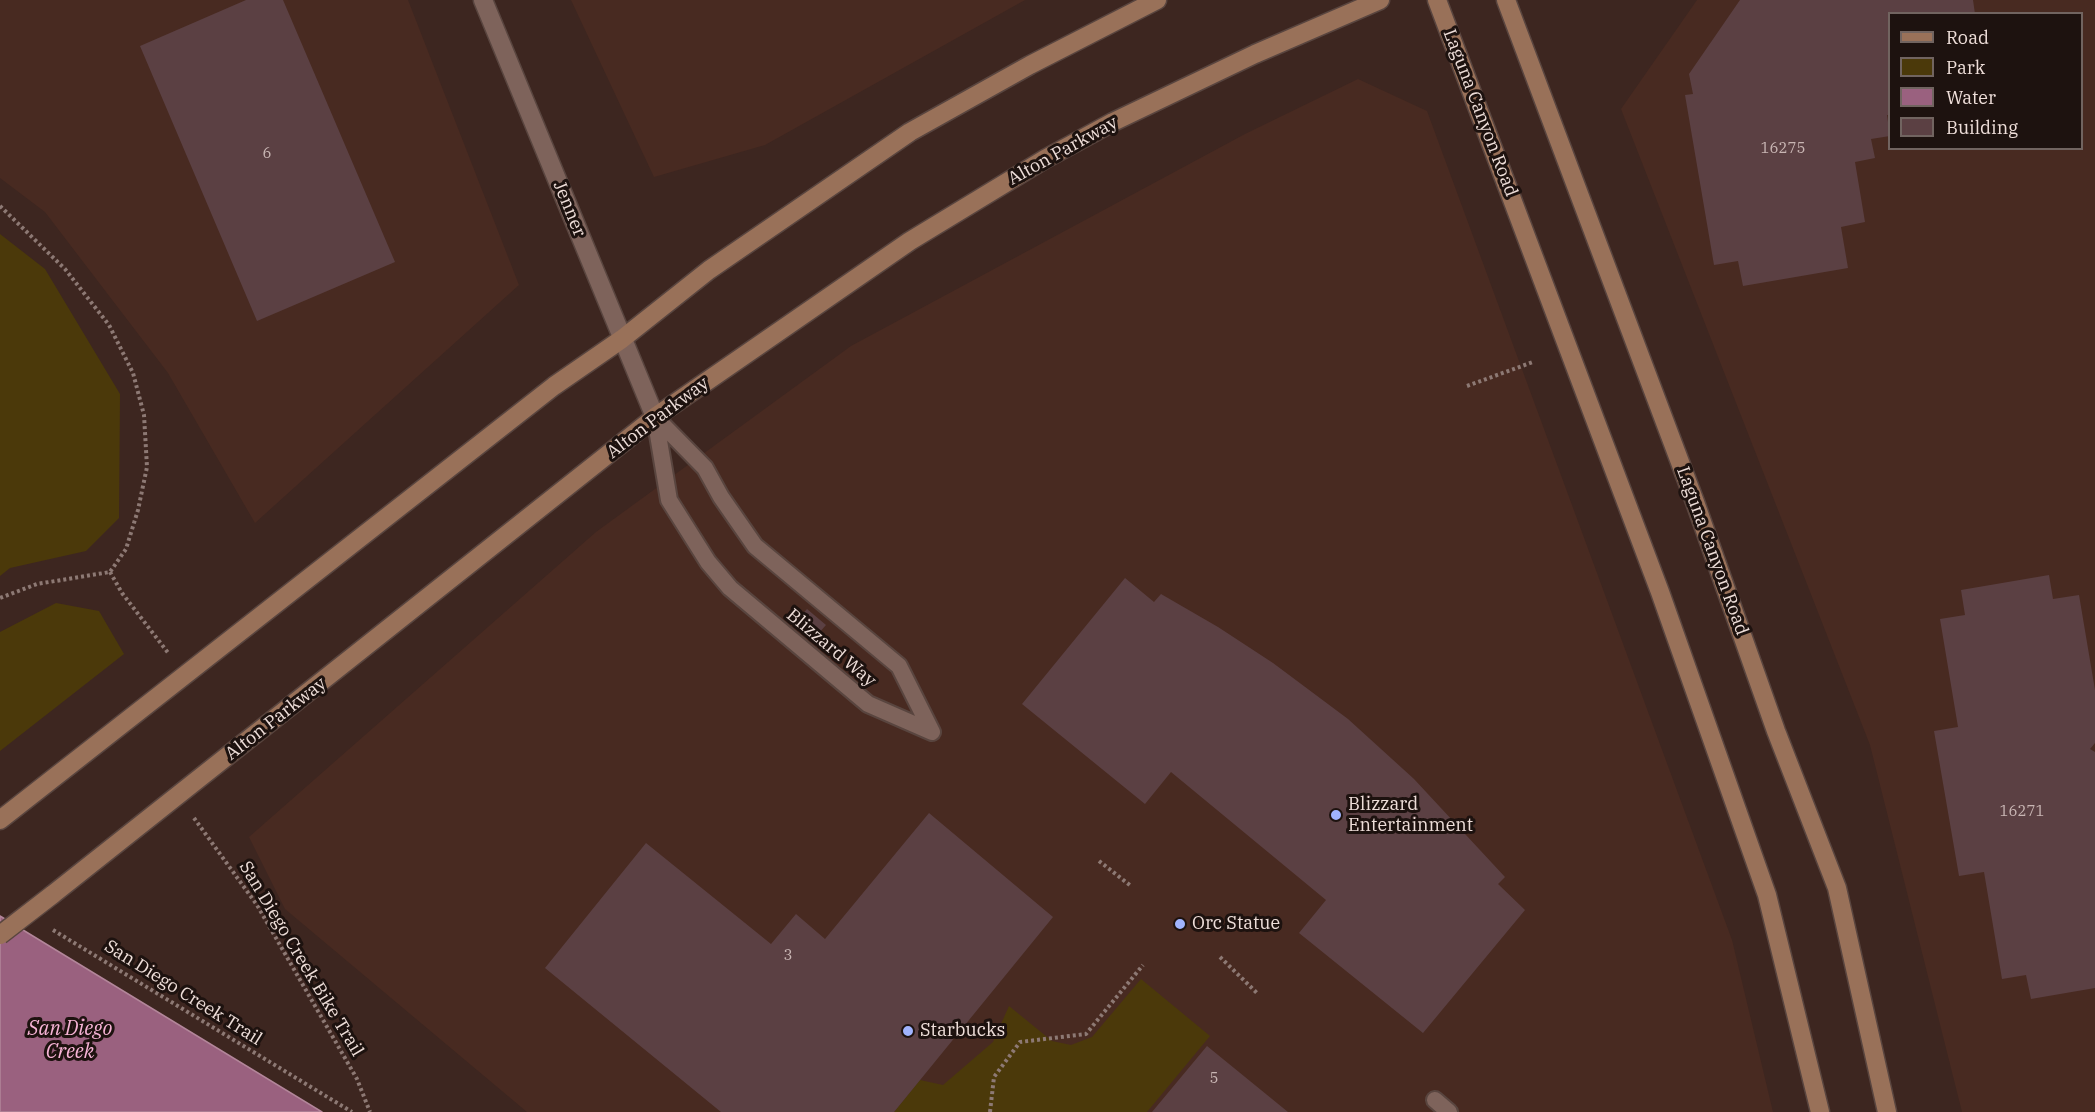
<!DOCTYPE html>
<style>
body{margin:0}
#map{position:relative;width:2095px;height:1112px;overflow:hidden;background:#3d2620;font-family:"IBM Plex Serif",serif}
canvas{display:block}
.legend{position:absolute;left:1888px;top:12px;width:195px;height:138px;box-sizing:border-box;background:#1d120f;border:2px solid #716460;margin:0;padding:8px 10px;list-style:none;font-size:18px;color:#eeded9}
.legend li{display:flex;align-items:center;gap:12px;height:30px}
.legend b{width:30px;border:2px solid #716460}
</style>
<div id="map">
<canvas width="2095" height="1112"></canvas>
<ul class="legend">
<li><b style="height:8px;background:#997159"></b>Road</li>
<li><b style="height:16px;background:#4b390a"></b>Park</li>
<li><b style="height:16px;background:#9a617f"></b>Water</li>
<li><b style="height:16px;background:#5b4043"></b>Building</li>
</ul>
</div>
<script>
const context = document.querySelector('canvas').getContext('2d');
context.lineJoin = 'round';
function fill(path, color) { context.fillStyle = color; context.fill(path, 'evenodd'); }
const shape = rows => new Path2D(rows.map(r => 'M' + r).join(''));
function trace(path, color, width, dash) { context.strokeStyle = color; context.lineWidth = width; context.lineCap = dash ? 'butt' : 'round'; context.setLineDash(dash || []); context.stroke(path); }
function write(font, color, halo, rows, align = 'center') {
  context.font = font + ' "IBM Plex Serif",serif'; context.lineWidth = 6; context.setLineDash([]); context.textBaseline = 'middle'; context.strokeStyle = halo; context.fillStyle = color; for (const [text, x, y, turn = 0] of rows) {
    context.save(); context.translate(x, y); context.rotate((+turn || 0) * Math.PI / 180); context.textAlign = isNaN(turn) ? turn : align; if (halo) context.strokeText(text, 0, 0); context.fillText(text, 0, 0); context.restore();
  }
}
fill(shape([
 [0,0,408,0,519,285,255,523,168,373,45,212,0,178],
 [571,0,1025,0,765,145,654,177],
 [1697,0,2095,0,2095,1112,1962,1112,1870,745,1621,109],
 [1890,14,2082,14,2082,148,1890,148],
 [1358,79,1427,111,1732,940,1773,1112,527,1112,285,909,249,837,596,532,851,346,1245,134]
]), '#482a21');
fill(shape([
 [0,234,45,269,120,394,119,518,86,551,10,568,0,576],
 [56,603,99,611,124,654,0,751,0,632],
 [1141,979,1210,1036,1147,1112,894,1112,920,1080,943,1085,993,1042,1009,1006,1052,1041,1071,1045,1092,1037]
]), '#4b390a');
const water = shape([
 [0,916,322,1112,0,1112,0,916]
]);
fill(water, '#9a617f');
trace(water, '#b3869a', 1.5);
fill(shape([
 [246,0,283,0,395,262,257,321,140,46],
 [1740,0,1973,0,1975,14,1890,14,1890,115,1887,115,1890,136,1871,139,1875,158,1855,162,1865,222,1841,227,1848,268,1743,286,1738,261,1714,265,1685,95,1693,94,1689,74],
 [2049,575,2053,599,2079,595,2095,690,2095,743,2090,749,2095,752,2095,988,2031,999,2026,975,2002,979,1984,872,1959,876,1934,731,1958,727,1940,619,1965,615,1961,590],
 [1125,578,1154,602,1161,594,1218,627,1273,663,1348,719,1414,779,1505,877,1498,884,1525,910,1423,1033,1299,933,1326,900,1171,772,1145,804,1022,704],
 [807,609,826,625,818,634,799,618],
 [929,813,1053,917,894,1112,721,1112,545,968,646,843,771,944,796,914,825,939],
 [1207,1046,1288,1112,1152,1112]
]), '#5b4043');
const lane = shape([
 [655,417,705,468,721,497,755,546,899,666,932,732,868,704,730,588,708,562,669,500,655,417],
 [1435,1100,1449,1112]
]);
const street = shape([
 [483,0,655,417]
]);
const secondary = shape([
 [1437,0,1660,592,1767,895,1820,1112],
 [1506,0,1695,502,1776,731,1837,888,1887,1112],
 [0,820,554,386,622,339,709,270,910,132,1030,65,1157,0],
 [52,895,655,417,910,241,1045,159,1113,122,1255,54,1380,0]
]);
trace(lane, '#59453f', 20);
trace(street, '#59453f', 21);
trace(secondary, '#59453f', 21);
trace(shape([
 [0,206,65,269,109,325,133,373,144,415,147,467,138,510,126,549,110,572,37,584,0,598],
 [1467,386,1533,362],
 [110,572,122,593,169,654],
 [194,818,257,905,357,1079,370,1112],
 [1099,861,1131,886],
 [53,930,352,1112],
 [1220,957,1258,994],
 [990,1112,994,1077,1020,1042,1086,1034,1143,965]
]), '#8d7974', 4, [3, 3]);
trace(lane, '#7e635b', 16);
trace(street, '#7e635b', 18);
trace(secondary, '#997159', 18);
const secondaryBridge = shape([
 [0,935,52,895]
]);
trace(secondaryBridge, '#59453f', 21, []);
trace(secondaryBridge, '#997159', 18);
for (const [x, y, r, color] of [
 [1336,815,6,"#a0b3fd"],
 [1180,924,6,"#a0b3fd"],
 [908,1031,6,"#a0b3fd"]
]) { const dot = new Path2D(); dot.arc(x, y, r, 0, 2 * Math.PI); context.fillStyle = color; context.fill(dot); trace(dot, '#1d120f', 2); }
write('15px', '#c9b6b4', null, [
 ["16275",1783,149],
 ["6",267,154],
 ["16271",2022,812],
 ["3",788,956],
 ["5",1214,1079]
]);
write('18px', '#eeded9', '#1d120f', [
 ["Laguna Canyon Road",1480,113,69],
 ["Alton Parkway",1063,151,-29],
 ["Jenner",569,209,68],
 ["Alton Parkway",658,418,-37],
 ["Laguna Canyon Road",1712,551,70],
 ["Blizzard Way",831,648,40],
 ["Alton Parkway",276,719,-38],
 ["San Diego Creek Bike Trail",301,959,59],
 ["San Diego Creek Trail",183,993,32]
]);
write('18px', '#eeded9', '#1d120f', [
 ["Blizzard",1348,805],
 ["Entertainment",1348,826],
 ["Orc Statue",1192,924],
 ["Starbucks",920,1031]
], 'left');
write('italic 20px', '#f8b4d7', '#1d120f', [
 ["San Diego",70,1029],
 ["Creek",70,1052]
]);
</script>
